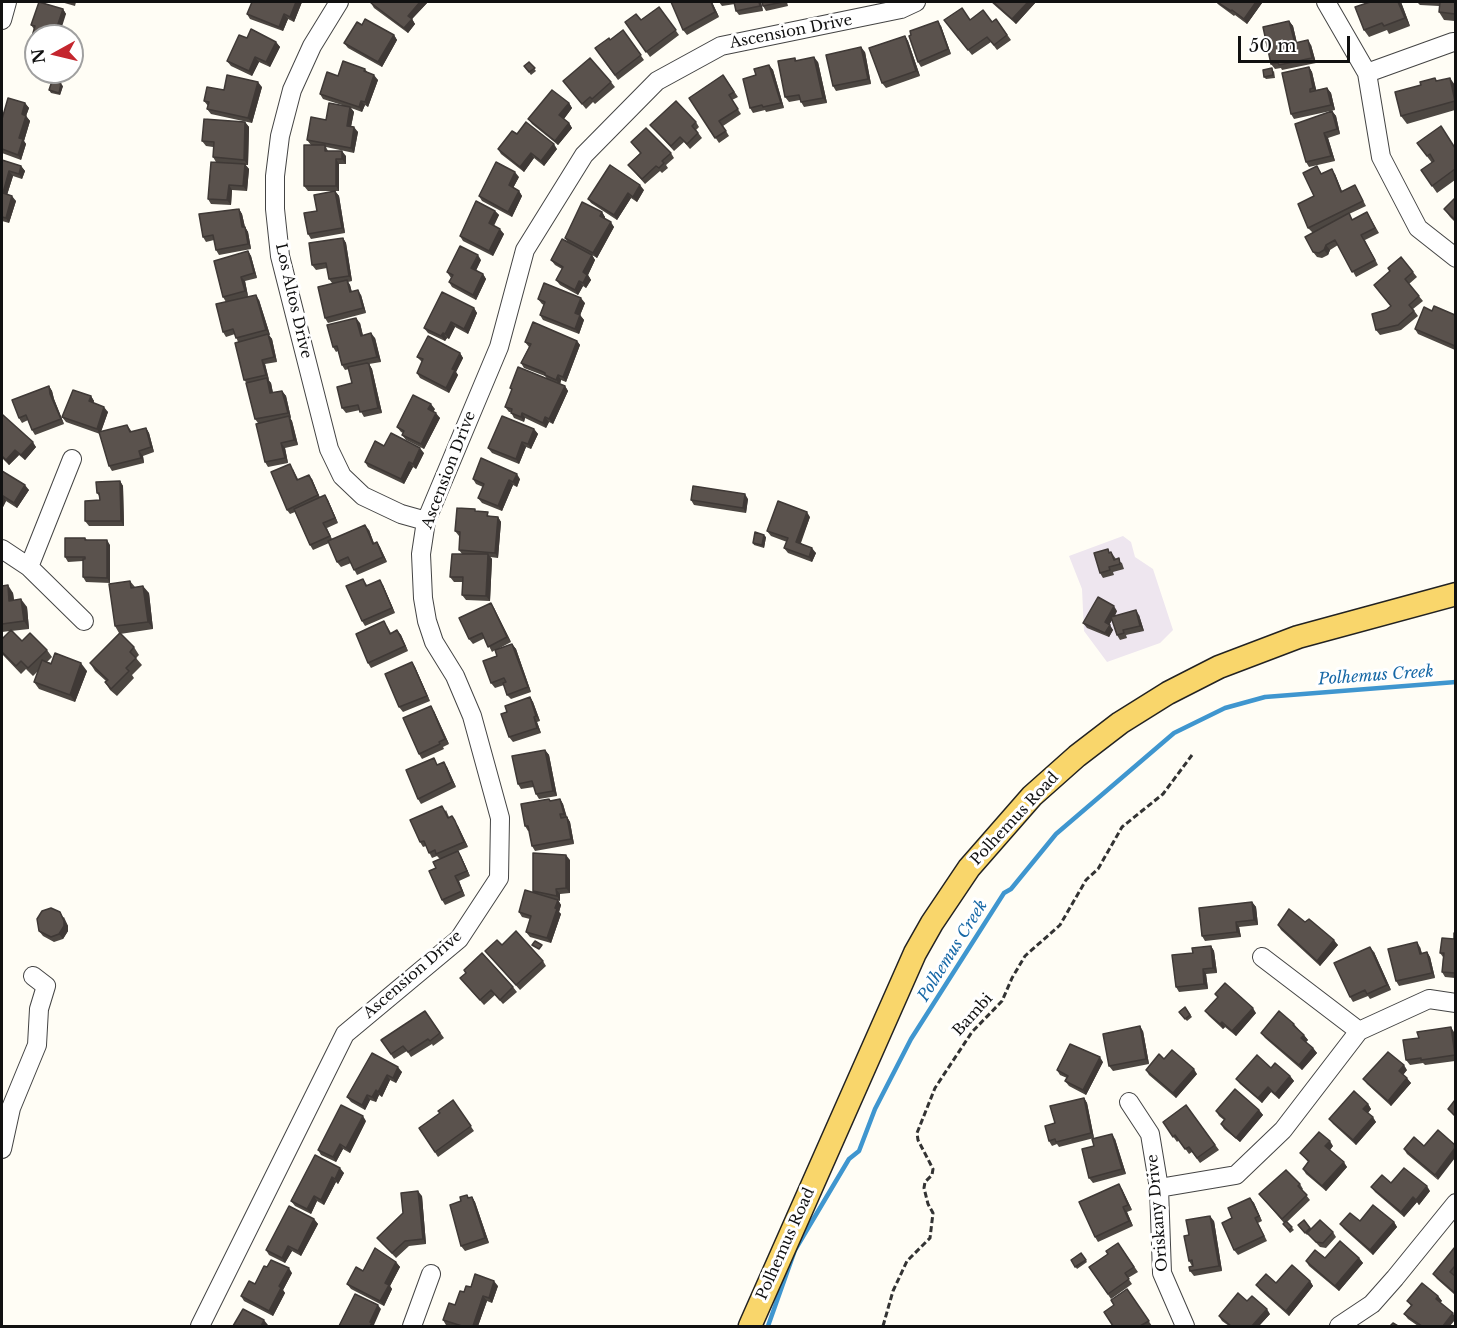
<!DOCTYPE html>
<style>
body{margin:0}
#map{position:relative;width:1457px;height:1328px;overflow:hidden;background:#fffdf5;font-family:"Libre Baskerville",serif}
canvas{display:block}
.frame{position:absolute;inset:0;border:3px solid #111;pointer-events:none}
.north{position:absolute;left:24px;top:24px;width:60px;height:60px;box-sizing:border-box;background:#fff;border:2px solid #a0a0a0;border-radius:50%;rotate:262deg;font-size:16px;font-weight:700;line-height:24px;text-align:center;color:#111}
.north::after{content:'';display:block;margin:auto;width:21px;height:27px;background:#c4262e;clip-path:polygon(50% 0,100% 100%,50% 72%,0 100%)}
.scale{position:absolute;left:1238px;top:36px;width:112px;height:27px;box-sizing:border-box;border:3px solid #111;border-top:0;padding-left:8px;font-size:18px;line-height:21px;white-space:nowrap;color:#111;-webkit-text-stroke:4px #fff;paint-order:stroke}
</style>
<div id="map">
<canvas width="1457" height="1328"></canvas>
<div class="frame"></div>
<div class="north">N</div>
<div class="scale">50 m</div>
</div>
<script>
const context = document.querySelector('canvas').getContext('2d');
context.lineJoin = 'round';
function fill(path, color) { context.fillStyle = color; context.fill(path, 'evenodd'); }
const shape = rows => new Path2D(rows.map(r => 'M' + r).join(''));
function trace(path, color, width, dash) { context.strokeStyle = color; context.lineWidth = width; context.lineCap = dash ? 'butt' : 'round'; context.setLineDash(dash || []); context.stroke(path); }
function write(font, color, halo, rows, align = 'center') {
  context.font = font + ' "Libre Baskerville",serif'; context.lineWidth = 6; context.setLineDash([]); context.textBaseline = 'middle'; context.strokeStyle = halo; context.fillStyle = color; for (const [text, x, y, turn = 0] of rows) {
    context.save(); context.translate(x, y); context.rotate((+turn || 0) * Math.PI / 180); context.textAlign = isNaN(turn) ? turn : align; if (halo) context.strokeText(text, 0, 0); context.fillText(text, 0, 0); context.restore();
  }
}
fill(shape([
 [1123,536,1131,542,1135,557,1153,569,1173,630,1160,643,1107,662,1084,631,1082,589,1069,556]
]), '#eee6ef');
trace(shape([
 [768,1326,795,1250,849,1159,859,1151,875,1109,911,1039,1004,893,1011,889,1056,834,1174,733,1225,708,1265,697,1456,682]
]), '#3f96cf', 4.5);
const minor = shape([
 [339,2,312,46,292,90,280,136,275,176,275,209,280,256,329,449,342,476,363,496,401,514,426,521],
 [1326,2,1367,73,1381,157,1418,228,1456,258],
 [2,20,7,2],
 [1367,73,1453,42,1456,42],
 [2,549,29,567,84,621],
 [29,567,72,459],
 [1262,957,1359,1031],
 [1129,1102,1150,1134,1159,1188,1162,1273,1185,1326],
 [2,1149,11,1108,37,1045,39,1009,46,986,33,976],
 [1159,1188,1236,1175,1283,1130,1359,1031,1429,999,1456,1003],
 [200,1326,345,1034,459,939,499,878,500,818,472,716,455,676,434,642,427,621,423,598,421,554,426,521,499,347,525,250,584,155,657,81,721,46,901,9,916,2],
 [412,1326,431,1274],
 [1339,1326,1372,1304,1395,1278,1456,1203]
]);
const major = shape([
 [750,1326,915,953,932,923,969,868,1032,796,1077,756,1120,723,1168,693,1219,667,1298,637,1456,594]
]);
trace(minor, '#444', 20);
trace(major, '#222', 25);
trace(shape([
 [883,1326,893,1291,907,1261,930,1238,933,1213,928,1204,924,1188,925,1182,932,1175,933,1169,918,1140,917,1133,935,1088,972,1032,1002,1001,1012,978,1025,956,1060,925,1086,880,1098,869,1122,827,1163,794,1192,755]
]), '#333', 3, [6, 3]);
trace(minor, '#fff', 18);
trace(major, '#f9d66b', 22);
fill(shape([
 [61,2,76,2,75,6],
 [302,2,294,22,288,19,283,31,250,19,247,14],
 [372,2,428,2,412,19,415,24,408,33,374,8,371,3],
 [712,2,719,17,687,35,683,30],
 [719,2,761,2,763,11,739,15,736,11,735,4,722,6],
 [762,2,787,2,788,6,766,11,763,6],
 [991,2,1036,2,1016,24],
 [1216,2,1261,2,1262,3,1247,24,1235,15,1234,16,1219,5],
 [1401,2,1410,26,1389,34,1387,30,1369,37,1364,30],
 [1417,2,1455,2,1455,21,1444,20,1439,12,1439,6,1420,5],
 [659,7,679,35,650,57,625,22,641,20],
 [63,9,66,14,36,36,36,45,34,45,31,40,34,29,31,25],
 [996,19,1011,40,997,50,991,42,972,55,948,25,970,20,992,22],
 [1289,21,1293,26,1297,43,1311,45,1316,63,1282,70,1281,68,1275,69,1271,64],
 [362,25,394,35,397,40,382,67,348,48,344,43],
 [941,26,951,54,921,67,918,62,911,35],
 [623,30,644,60,618,80,595,48,610,40],
 [905,36,908,41,920,76,886,88,882,83],
 [247,38,276,42,280,47,270,67,259,62,252,76,231,66,227,61],
 [865,52,871,84,836,91,833,86],
 [795,58,797,61,818,62,827,103,804,107,800,100,789,102,785,97],
 [529,62,536,71,531,75,524,66],
 [769,65,773,70,784,108,766,112,765,110,753,113,750,108,756,75],
 [1309,67,1312,72,1316,90,1327,88,1331,93,1335,110,1294,119,1291,114],
 [365,69,368,73,378,80,368,107,365,105,362,112,351,108,354,112,351,127,358,132,354,153,326,147,328,151,346,156,346,164,339,164,339,191,335,191,339,196,345,233,311,239,308,234,317,211,335,191,308,191,304,186,315,145,311,145,307,140,326,120,342,105,323,99,320,94,338,76],
 [1274,71,1275,78,1266,79,1264,77],
 [44,72,65,72,62,81,47,76],
 [723,75,738,97,732,100,741,114,723,126,729,136,719,143,689,98],
 [1435,78,1437,81,1455,85,1455,110,1407,124,1401,116,1421,85],
 [563,81,611,82,615,87,595,104,593,102,586,109],
 [63,86,60,95,51,93,49,90],
 [262,87,252,123,211,114,207,109,208,106,204,101,224,90],
 [25,103,29,108,26,116,30,121,24,141,26,144,21,160,2,153,2,119],
 [569,103,572,108,564,119,569,123,572,128,558,145,532,124,528,119],
 [1332,111,1336,116,1340,134,1328,138,1335,161,1309,167,1306,162],
 [245,122,249,127,248,165,245,165,249,169,247,191,232,190,231,205,211,204,208,199,238,164,216,162,213,157,213,147,206,146,202,141],
 [696,122,699,127,696,130,702,138,690,149,684,142,674,151,650,125],
 [517,134,557,149,544,166,534,158,524,172,501,154,498,149],
 [631,142,671,153,674,158,666,165,668,168,662,173,660,171,645,184,628,165,640,153],
 [1417,143,1455,147,1455,180,1437,193,1421,170,1432,163],
 [2,160,21,166,25,171,22,179,13,176,7,195,16,201,9,223,2,221],
 [1320,171,1322,174,1335,174,1342,191,1355,185,1366,206,1349,214,1353,220,1367,212,1379,233,1365,240,1378,265,1356,277,1338,245,1330,250,1328,255,1322,258,1317,257,1313,252,1312,232,1308,228,1314,196],
 [519,177,513,188,519,191,522,196,512,217,482,201,479,196],
 [644,190,637,202,631,198,617,220,591,203,588,199],
 [1455,198,1455,222,1450,217,1444,209],
 [239,209,242,214,245,227,248,232,251,249,219,255,216,250,214,240,206,242,203,237],
 [495,211,499,215,494,226,504,234,493,256,463,241,460,236],
 [602,212,605,217,605,219,614,227,597,258,592,255,595,260,588,275,591,280,586,288,583,286,578,295,560,285,556,280,562,269,555,265,551,260,568,243,565,238],
 [343,238,346,243,352,281,348,282,350,285,352,292,361,295,366,313,328,323,325,318,332,283,329,279,327,268,316,270,312,265],
 [248,251,251,256,257,278,245,281,248,296,259,300,270,335,269,335,272,339,277,362,265,364,269,380,268,380,271,383,273,393,282,391,286,396,291,418,290,418,292,421,298,445,285,448,288,463,268,467,265,462,258,423,255,419,247,383,244,380,238,342,235,334,226,337,223,332,226,302,223,297],
 [481,260,476,270,483,274,486,279,476,300,452,287,449,282,451,278,447,272],
 [1413,272,1417,277,1409,284,1423,301,1413,309,1418,316,1401,330,1380,335,1376,330,1386,310,1391,306,1374,285],
 [538,299,585,303,580,315,584,320,579,334,543,320,540,315,544,305,542,304],
 [474,308,477,313,468,334,455,327,449,339,447,338,445,341,428,333,424,328],
 [1432,311,1455,315,1455,350,1418,334,1415,329],
 [360,323,363,335,375,338,381,362,369,364,372,369,382,413,364,417,360,410,346,413,342,408,352,383,349,369,345,370,342,365,338,351,336,352,333,347],
 [577,341,580,345,566,382,561,380,560,384,565,386,568,391,553,424,549,422,546,428,525,418,524,422,514,418,511,412,509,412,505,407,512,390,510,388,547,379,545,376,524,368,521,363,529,347,525,342],
 [460,353,463,358,456,372,458,375,449,393,420,378,417,373,422,362,417,357],
 [49,386,52,391,54,399,64,424,35,435,32,430,28,420,22,423,19,418],
 [91,396,94,401,93,403,108,412,101,432,127,425,132,432,146,428,149,433,154,452,143,456,144,463,112,471,109,466,100,434,66,422,62,417],
 [435,409,433,412,440,418,424,449,406,440,402,435,403,433,401,432,397,427],
 [2,417,36,447,25,460,19,455,9,465,2,458],
 [534,429,538,434,531,449,526,447,519,464,492,453,488,448],
 [424,453,416,469,413,467,404,484,368,467,365,462],
 [293,469,298,479,312,479,320,498,325,495,328,500,338,523,327,528,332,539,369,530,374,543,377,542,380,547,387,562,357,575,351,563,341,567,337,562,329,543,313,550,310,545,295,512,290,514,287,510],
 [2,471,29,490,17,508,6,501,2,509],
 [473,479,520,479,517,487,513,485,502,511,482,503,478,498,483,487,476,484],
 [120,481,123,486,124,526,89,526,85,521,100,500,100,497,97,493],
 [748,499,746,513,694,505,691,500],
 [477,511,490,516,498,517,501,522,498,558,490,557,492,559,490,601,466,600,462,595,463,582,454,582,450,577,462,554,459,550,460,537,459,536,455,531],
 [810,517,801,543,816,553,812,562,788,553,784,548,787,542,771,536,767,531],
 [766,537,764,548,754,545,753,543],
 [85,538,87,540,110,545,110,583,86,582,83,577,83,561,68,562,65,557],
 [1110,552,1111,552,1116,559,1122,563,1124,569,1113,572,1114,575,1103,578,1100,573],
 [363,579,367,585,383,585,395,613,365,626,362,621],
 [130,581,135,587,149,593,153,629,120,634,134,647,139,655,136,658,142,665,132,675,134,678,117,696,110,690,105,682,106,681,95,671,90,663,119,633,115,626],
 [2,586,13,593,14,600,27,607,29,629,11,631,22,641,47,650,52,657,47,662,87,671,75,702,39,689,34,682,38,671,33,676,26,669,21,674,2,654,2,639,10,631,2,632],
 [491,603,494,608,511,642,496,650,512,644,516,649,531,692,511,699,507,695,504,685,495,688,491,683,497,656,495,650,492,652,485,638,473,644,469,639],
 [1117,611,1115,616,1139,615,1144,631,1126,635,1127,638,1120,640,1117,635,1112,620,1109,625,1113,630,1109,637,1087,628,1083,623],
 [387,626,391,633,397,630,401,635,408,651,371,668,368,663],
 [412,662,415,667,430,701,403,712,399,707],
 [530,697,533,702,540,721,537,722,541,733,513,742,509,737,507,712],
 [434,711,449,744,443,747,444,749,422,759,419,754],
 [545,750,549,755,557,796,539,799,536,794,534,787,521,789,518,784],
 [438,765,447,767,456,787,421,804,418,799],
 [549,799,551,801,560,799,563,804,567,817,570,822,574,844,535,851,532,846,529,831,528,831,525,826],
 [446,810,449,817,458,826,468,847,458,851,461,856,470,876,459,881,465,896,445,905,442,900,436,868,440,859,437,856,432,858,426,846,423,847,420,842],
 [570,860,570,893,560,894,560,901,558,900,561,905,559,912,561,914,551,943,530,937,526,932,530,919,522,917,519,912,534,893,533,891],
 [1252,902,1256,907,1258,925,1239,927,1241,937,1205,941,1202,936],
 [64,917,68,926,68,931,63,939,54,942,43,936,39,931],
 [1305,922,1338,945,1320,966,1281,930,1278,925],
 [1455,933,1455,978,1445,977,1442,972,1443,957,1440,953,1454,939],
 [502,945,543,961,546,966,520,990,485,951],
 [1211,946,1214,951,1217,973,1206,974,1208,989,1179,992,1176,987,1193,953],
 [1420,947,1422,953,1427,952,1430,957,1435,978,1399,986,1396,981],
 [1374,952,1391,990,1370,999,1368,996,1353,1002,1350,997],
 [464,970,513,987,517,992,503,1004,495,995,484,1005,460,978,466,973],
 [1215,994,1256,1013,1236,1036,1225,1027,1223,1029,1209,1016,1205,1011,1218,997],
 [1185,1007,1192,1017,1187,1021,1179,1012],
 [425,1011,444,1038,433,1046,432,1044,411,1057,407,1051,394,1059,381,1040],
 [1294,1024,1308,1040,1306,1042,1313,1048,1317,1053,1302,1070,1265,1038,1261,1033],
 [1143,1031,1149,1064,1113,1071,1109,1066],
 [1454,1032,1455,1040,1455,1061,1425,1065,1423,1063,1410,1065,1406,1060],
 [372,1053,402,1072,396,1083,390,1080,382,1097,379,1095,376,1102,370,1100,365,1110,351,1102,347,1097],
 [1164,1059,1197,1074,1176,1098,1149,1075,1146,1070],
 [1103,1062,1086,1095,1069,1086,1065,1081,1067,1078,1060,1075,1057,1070],
 [1271,1068,1290,1076,1294,1081,1279,1099,1271,1092,1262,1103,1240,1084,1236,1079],
 [1407,1070,1403,1075,1411,1083,1391,1106,1367,1084,1363,1079],
 [1084,1098,1087,1103,1094,1138,1059,1147,1057,1144,1052,1146,1049,1141,1055,1123],
 [453,1100,474,1131,438,1157,419,1128,440,1113],
 [1368,1104,1371,1109,1368,1113,1376,1122,1356,1145,1333,1124,1329,1119],
 [1186,1105,1219,1150,1200,1163,1192,1152,1189,1154,1179,1140,1177,1142,1163,1122],
 [1259,1110,1263,1115,1240,1142,1224,1129,1221,1124,1224,1120,1219,1116,1216,1111],
 [366,1121,350,1153,343,1149,336,1162,321,1155,318,1150],
 [1414,1137,1438,1180,1407,1154,1404,1149],
 [1115,1139,1126,1174,1093,1183,1089,1178],
 [1333,1146,1330,1150,1347,1167,1326,1191,1306,1174,1303,1169,1308,1162,1300,1153],
 [315,1155,344,1173,338,1184,336,1182,324,1205,317,1201,311,1214,295,1206,291,1201],
 [1391,1183,1430,1191,1419,1205,1417,1202,1404,1217,1375,1192,1371,1187],
 [1300,1184,1303,1189,1302,1190,1310,1200,1287,1222,1294,1230,1290,1233,1283,1224,1284,1223,1259,1194],
 [1122,1189,1132,1210,1127,1212,1133,1226,1098,1242,1095,1237],
 [467,1195,469,1198,472,1197,475,1202,489,1243,465,1251,461,1246,461,1201],
 [422,1196,426,1244,409,1246,396,1258,377,1238],
 [1250,1198,1254,1203,1262,1221,1258,1223,1267,1241,1238,1255,1234,1250,1232,1218],
 [314,1219,318,1224,301,1256,292,1251,285,1263,269,1255,266,1250],
 [1304,1220,1311,1229,1333,1232,1336,1237,1326,1248,1320,1247,1308,1234,1307,1235,1298,1225],
 [1214,1221,1222,1271,1194,1276,1190,1271,1192,1266,1189,1261,1189,1235],
 [1360,1221,1394,1222,1397,1227,1373,1255,1344,1229,1340,1224],
 [1118,1243,1138,1272,1128,1278,1132,1284,1111,1299,1089,1267,1108,1254],
 [1455,1247,1455,1295,1437,1279,1433,1274],
 [1081,1253,1087,1262,1077,1269,1071,1260],
 [1359,1258,1363,1263,1339,1291,1309,1266,1306,1261],
 [396,1262,400,1267,390,1286,392,1289,384,1306,351,1289,347,1284,363,1271],
 [267,1267,292,1273,283,1290,285,1293,273,1316,244,1301,241,1296,255,1284],
 [1310,1281,1313,1286,1289,1316,1260,1290,1256,1285],
 [498,1286,492,1303,487,1301,478,1326,451,1326,446,1325,443,1320,455,1305,464,1292,471,1287],
 [1127,1289,1152,1326,1113,1326,1114,1305],
 [1438,1296,1442,1301,1440,1302,1450,1326,1418,1326,1408,1319,1404,1314,1411,1306,1407,1301],
 [1270,1314,1259,1326,1229,1326,1222,1321,1219,1316]
]), '#4d4742');
fill(shape([
 [296,2,302,2,294,22,290,17],
 [420,2,428,2,412,19,415,24,408,33,404,28,408,16],
 [711,2,712,2,719,17,715,12],
 [759,2,761,2,763,11,760,6],
 [1028,2,1036,2,1016,24,1012,19],
 [1256,2,1261,2,1262,3,1247,24,1244,19],
 [1398,2,1401,2,1410,26,1405,18],
 [63,9,66,14,59,36,54,36],
 [284,14,288,19,283,31,279,27],
 [938,21,941,26,951,54,948,49],
 [1289,21,1293,26,1298,48,1295,43],
 [394,35,397,40,382,67,378,62],
 [905,36,908,41,920,76,916,71],
 [1308,40,1311,45,1316,63,1312,58],
 [276,42,280,47,270,67,266,62],
 [861,47,865,52,871,84,868,79],
 [255,57,259,62,252,76,249,71],
 [814,57,818,62,827,103,823,98],
 [769,65,773,70,784,108,781,103],
 [1309,67,1312,72,1317,93,1313,88],
 [60,72,65,72,62,81,59,76],
 [374,75,378,80,368,107,365,102],
 [1450,78,1455,85,1455,99],
 [258,82,262,87,252,123,248,118],
 [61,84,63,86,60,95,59,93],
 [1327,88,1331,93,1335,110,1331,105],
 [361,101,365,105,362,112,359,107],
 [25,103,29,108,26,116,30,121,24,141,26,144,21,160,18,155,22,114],
 [569,103,572,108,563,120,559,115],
 [350,107,354,112,350,131,347,126],
 [1332,111,1336,116,1340,134,1337,129],
 [245,122,249,127,248,165,244,160],
 [569,123,572,128,558,145,555,141],
 [354,127,358,132,354,153,351,148],
 [1324,133,1328,138,1335,161,1331,156],
 [554,144,557,149,544,166,541,161],
 [342,151,346,156,346,164,342,159],
 [531,153,534,158,524,172,520,167],
 [336,159,339,164,339,191,336,186],
 [245,164,249,169,247,191,243,186],
 [21,166,25,171,22,179,19,174],
 [1332,169,1335,174,1344,197,1341,192],
 [9,171,13,176,6,198,3,193],
 [515,172,519,177,512,190,509,185],
 [229,185,232,190,231,205,227,200],
 [640,185,644,190,637,202,633,197],
 [335,191,339,196,345,233,342,228],
 [519,191,522,196,512,217,508,212],
 [628,193,631,198,617,220,614,215],
 [12,196,16,201,9,223,6,218],
 [239,209,242,214,246,232,242,227],
 [495,211,499,215,492,228,489,223],
 [602,212,605,217,603,221,600,216],
 [611,222,614,227,597,258,593,253],
 [245,227,248,232,251,249,248,244],
 [500,229,504,234,493,256,489,251],
 [343,238,346,243,352,281,349,276],
 [1326,245,1330,250,1328,255,1324,250],
 [248,251,251,256,257,278,254,273],
 [478,255,481,260,475,273,471,268],
 [592,255,595,260,588,275,591,280,586,288,583,283,583,272],
 [483,274,486,279,476,300,473,295],
 [241,277,245,281,248,296,245,291],
 [347,280,350,285,353,297,350,292],
 [579,281,583,286,578,295,575,290],
 [358,290,361,295,366,313,363,308],
 [256,295,259,300,270,335,266,330],
 [581,298,585,303,579,318,575,313],
 [474,308,477,313,468,334,464,329],
 [580,315,584,320,579,334,575,329],
 [356,318,360,323,364,341,361,336],
 [451,322,455,327,449,339,445,334],
 [371,333,375,338,381,362,377,357],
 [443,333,447,338,445,341,441,336],
 [268,334,272,339,277,362,274,357],
 [577,341,580,345,566,382,563,377],
 [460,353,463,358,456,372,458,375,449,393,446,388,452,369],
 [262,360,265,364,269,380,266,375],
 [369,364,372,369,382,413,378,408],
 [558,375,561,380,560,385,556,380],
 [267,378,271,383,274,398,270,393],
 [49,386,52,391,54,399,64,424,61,419,50,394],
 [565,386,568,391,553,424,549,419],
 [282,391,286,396,291,418,288,413],
 [91,396,94,401,92,406,89,401],
 [431,404,435,409,432,414,428,409],
 [104,407,108,412,100,434,97,429],
 [436,413,440,418,424,449,421,444],
 [522,413,525,418,524,422,521,417],
 [289,416,292,421,298,445,294,440],
 [545,417,549,422,546,428,543,423],
 [146,428,149,433,154,452,151,447],
 [534,429,538,434,531,449,528,444],
 [33,442,36,447,25,460,21,455],
 [522,442,526,447,519,464,516,459],
 [281,443,285,448,288,463,285,458],
 [420,448,424,453,416,469,413,464],
 [15,450,19,455,9,465,6,460],
 [139,451,143,456,144,463,141,458],
 [409,462,413,467,404,484,401,479],
 [517,474,520,479,517,487,513,482],
 [309,475,312,479,321,500,318,495],
 [509,480,513,485,502,511,498,506],
 [120,481,123,486,124,526,121,521],
 [25,485,29,490,17,508,14,503],
 [745,494,748,499,746,513,743,508],
 [325,495,328,500,338,523,335,518],
 [3,496,6,501,2,509,2,498],
 [807,512,810,517,799,546,796,542],
 [498,517,501,522,498,558,495,553],
 [365,525,369,530,376,549,373,544],
 [764,535,766,537,764,548,762,545],
 [107,540,110,545,110,583,107,578],
 [377,542,380,547,387,562,383,557],
 [812,548,816,553,812,562,809,557],
 [488,554,492,559,490,601,486,596],
 [380,580,383,585,395,613,392,608],
 [8,585,13,593,15,608,9,601],
 [143,586,149,593,153,629,148,622],
 [21,599,27,607,29,629,24,621],
 [491,603,494,608,511,642,507,637],
 [1114,606,1117,611,1108,627,1105,622],
 [1136,610,1139,615,1144,631,1140,626],
 [1110,625,1113,630,1109,637,1105,633],
 [397,630,401,635,408,651,405,646],
 [512,644,516,649,531,692,528,687],
 [412,662,415,667,430,701,427,696],
 [81,663,87,671,75,702,70,695],
 [530,697,533,702,540,721,536,716],
 [431,706,434,711,449,744,445,739],
 [534,717,537,722,541,733,537,728],
 [545,750,549,755,557,796,553,791],
 [444,762,447,767,456,787,452,782],
 [560,799,563,804,567,819,564,814],
 [567,817,570,822,574,844,571,839],
 [455,821,458,826,468,847,464,842],
 [458,851,461,856,470,876,467,871],
 [566,855,570,860,570,893,566,888],
 [455,876,459,881,465,896,462,891],
 [556,889,560,894,560,901,557,896],
 [558,900,561,905,559,912,561,914,551,943,547,938],
 [1252,902,1256,907,1258,925,1254,920],
 [60,912,68,926,68,931,63,939,59,934],
 [1236,922,1239,927,1241,937,1237,932],
 [1334,940,1338,945,1320,966,1317,961],
 [1417,942,1420,947,1423,959,1420,954],
 [1211,946,1214,951,1217,973,1213,968],
 [1370,947,1374,952,1391,990,1387,985],
 [1427,952,1430,957,1435,978,1432,973],
 [1203,969,1206,974,1208,989,1204,984],
 [1253,1008,1256,1013,1236,1036,1232,1031],
 [1222,1022,1225,1027,1223,1029,1220,1024],
 [1140,1026,1143,1031,1149,1064,1146,1059],
 [1451,1027,1454,1032,1455,1040,1455,1056],
 [1304,1035,1308,1040,1305,1043,1301,1038],
 [1313,1048,1317,1053,1302,1070,1299,1065],
 [1100,1057,1103,1062,1086,1095,1083,1090],
 [1404,1065,1407,1070,1402,1076,1399,1071],
 [398,1067,402,1072,396,1083,393,1078],
 [1194,1069,1197,1074,1176,1098,1173,1093],
 [387,1075,390,1080,382,1097,378,1092],
 [1290,1076,1294,1081,1279,1099,1275,1094],
 [1407,1078,1411,1083,1391,1106,1388,1101],
 [1268,1087,1271,1092,1262,1103,1258,1098],
 [376,1090,379,1095,376,1102,372,1097],
 [367,1095,370,1100,365,1110,362,1105],
 [1084,1098,1087,1103,1094,1138,1091,1133],
 [1368,1104,1371,1109,1367,1114,1363,1109],
 [1259,1110,1263,1115,1240,1142,1236,1138],
 [363,1116,366,1121,350,1153,346,1148],
 [1373,1117,1376,1122,1356,1145,1353,1140],
 [1112,1134,1115,1139,1126,1174,1122,1169],
 [1330,1141,1333,1146,1329,1151,1325,1146],
 [340,1144,343,1149,336,1162,333,1157],
 [1455,1148,1455,1158,1438,1180,1435,1175],
 [1344,1162,1347,1167,1326,1191,1322,1186],
 [340,1168,344,1173,338,1184,335,1179],
 [332,1177,336,1182,324,1205,321,1200],
 [1119,1184,1122,1189,1132,1210,1128,1205],
 [1427,1186,1430,1191,1419,1205,1416,1200],
 [418,1191,422,1196,426,1244,423,1239],
 [314,1196,317,1201,311,1214,307,1209],
 [472,1197,475,1202,489,1243,485,1238],
 [1413,1197,1417,1202,1404,1217,1401,1212],
 [1250,1198,1254,1203,1262,1221,1259,1216],
 [1123,1207,1127,1212,1133,1226,1129,1221],
 [1210,1216,1214,1221,1222,1271,1219,1266],
 [314,1219,318,1224,301,1256,298,1251],
 [1394,1222,1397,1227,1373,1255,1370,1250],
 [288,1246,292,1251,285,1263,282,1258],
 [1359,1258,1363,1263,1339,1291,1335,1286],
 [396,1262,400,1267,390,1286,392,1289,384,1306,380,1301,385,1283],
 [289,1268,292,1273,283,1290,285,1293,273,1316,269,1311,279,1286],
 [494,1281,498,1286,492,1303,489,1298],
 [1310,1281,1313,1286,1289,1316,1286,1311],
 [483,1296,487,1301,478,1326,473,1326],
 [1438,1296,1442,1301,1439,1304,1436,1299],
 [378,1305,381,1309,374,1325,375,1326,370,1326,370,1322],
 [1267,1309,1270,1314,1259,1326,1252,1326],
 [1453,1313,1455,1317,1455,1320,1450,1326,1443,1326],
 [264,1320,268,1325,267,1326,261,1326]
]), '#3f3936');
const building = shape([
 [39,2,63,9,54,36,36,36,36,41,31,40,35,26,31,25,39,2],
 [252,2,296,2,290,17,284,14,279,27,247,14,252,2],
 [372,2,420,2,408,16,412,19,404,28,371,3,372,2],
 [671,2,711,2,715,12,683,30,671,2],
 [734,2,759,2,760,6,736,11,734,2],
 [762,2,783,2,763,6,762,2],
 [993,2,1028,2,1012,19,993,2],
 [1217,2,1256,2,1244,19,1232,10,1231,11,1217,2],
 [1370,2,1398,2,1405,18,1384,26,1382,23,1364,30,1355,7,1370,2],
 [1440,2,1455,2,1455,14,1439,12,1440,2],
 [659,7,676,30,646,52,625,22,636,14,641,20,659,7],
 [962,8,970,20,983,10,992,22,996,19,1007,35,994,45,987,37,968,50,944,20,962,8],
 [365,19,394,35,378,62,344,43,357,22,362,25,365,19],
 [938,21,948,49,918,62,909,36,911,35,910,31,938,21],
 [1289,21,1295,43,1308,40,1312,58,1279,65,1278,63,1271,64,1263,27,1289,21],
 [251,29,276,42,266,62,255,57,249,71,227,61,239,35,247,38,251,29],
 [623,30,641,55,615,75,595,48,609,38,610,40,623,30],
 [905,36,916,71,882,83,869,48,905,36],
 [861,47,868,79,833,86,826,55,861,47],
 [814,57,823,98,801,102,799,95,785,97,778,61,795,58,795,61,814,57],
 [590,58,611,82,592,99,590,97,582,104,563,81,590,58],
 [343,61,365,69,364,71,374,75,365,102,361,101,359,107,320,94,327,72,338,76,343,61],
 [529,62,535,68,529,72,524,66,529,62],
 [769,65,781,103,763,107,762,105,750,108,743,79,756,75,754,69,769,65],
 [1309,67,1313,88,1310,89,1310,92,1327,88,1331,105,1291,114,1282,73,1309,67],
 [1272,68,1273,75,1264,77,1263,70,1272,68],
 [46,72,60,72,59,76,46,72],
 [227,75,258,82,248,118,207,109,209,102,204,101,207,87,224,90,227,75],
 [723,75,734,92,729,95,738,109,719,121,726,131,715,138,689,98,723,75],
 [1435,78,1436,81,1450,78,1455,101,1401,116,1395,92,1421,85,1420,82,1435,78],
 [52,81,61,84,59,93,49,90,52,81],
 [552,90,569,103,559,115,569,123,555,141,528,119,552,90],
 [8,98,25,103,22,114,26,116,19,138,23,139,18,155,2,149,2,119,8,98],
 [676,101,696,122,692,126,698,133,687,144,680,137,671,146,650,125,676,101],
 [329,103,350,107,347,126,354,127,351,148,307,140,311,117,326,120,329,103],
 [1332,111,1337,129,1324,133,1331,156,1306,162,1295,124,1332,111],
 [204,119,245,122,244,160,213,157,214,142,202,141,204,119],
 [526,122,554,144,541,161,531,153,520,167,498,149,512,131,517,134,526,122],
 [1441,126,1455,148,1455,169,1432,186,1421,170,1434,161,1430,154,1427,156,1417,143,1441,126],
 [646,128,671,153,662,161,664,163,659,168,656,166,642,179,628,165,641,153,631,142,646,128],
 [304,145,325,145,325,151,342,151,342,159,336,159,336,186,304,186,304,145],
 [2,160,21,166,19,174,9,171,3,193,12,196,6,218,2,217,2,160],
 [211,162,245,164,243,186,229,185,227,200,208,199,211,162],
 [496,162,515,172,509,185,519,191,508,212,479,196,496,162],
 [610,165,640,185,633,197,628,193,614,215,588,199,610,165],
 [1317,166,1321,174,1332,169,1341,192,1355,185,1363,201,1308,228,1298,204,1314,196,1303,173,1317,166],
 [335,191,342,228,308,234,304,213,317,211,314,195,335,191],
 [1455,198,1455,220,1444,209,1455,198],
 [476,201,495,211,489,223,500,229,489,251,460,236,476,201],
 [582,202,602,212,600,216,611,222,593,253,565,238,582,202],
 [239,209,242,227,245,227,248,244,216,250,213,235,203,237,199,214,239,209],
 [1367,212,1375,228,1361,235,1375,260,1352,272,1335,240,1326,245,1324,250,1319,253,1313,252,1305,237,1349,213,1352,220,1367,212],
 [343,238,349,276,329,279,326,263,312,265,309,243,343,238],
 [562,239,592,255,583,272,587,275,583,283,579,281,575,290,556,280,563,267,551,260,562,239],
 [460,246,478,255,471,268,483,274,473,295,449,282,453,275,447,272,460,246],
 [248,251,254,273,241,277,245,291,223,297,214,261,248,251],
 [1401,257,1413,272,1405,279,1419,296,1409,305,1414,311,1398,325,1376,330,1372,314,1386,310,1391,306,1374,285,1390,271,1388,268,1401,257],
 [347,280,350,292,358,290,363,308,325,318,318,287,347,280],
 [544,283,581,298,575,313,580,315,575,329,540,315,545,302,538,299,544,283],
 [442,292,474,308,464,329,451,322,445,334,443,333,441,336,424,328,442,292],
 [256,295,266,330,236,338,233,329,223,332,216,304,256,295],
 [1434,306,1455,315,1455,346,1415,329,1424,307,1432,311,1434,306],
 [356,318,361,336,371,333,377,357,342,365,337,346,333,347,327,325,356,318],
 [533,322,577,341,563,377,558,375,556,380,545,375,545,373,541,371,521,363,531,344,525,342,533,322],
 [268,334,274,357,262,360,266,375,244,380,235,343,268,334],
 [428,336,460,353,452,369,455,370,446,388,417,373,423,359,417,357,428,336],
 [367,363,369,364,378,408,360,412,358,405,342,408,337,387,352,383,348,367,367,363],
 [518,367,565,386,549,419,545,417,543,423,522,413,521,417,511,413,512,409,505,407,512,389,510,388,518,367],
 [267,378,270,393,282,391,288,413,255,419,246,383,267,378],
 [49,386,50,394,61,419,32,430,26,415,19,418,12,400,49,386],
 [73,390,91,396,89,401,104,407,97,429,62,417,73,390],
 [413,395,431,404,428,409,436,413,421,444,402,435,404,431,397,427,413,395],
 [3,415,33,442,21,455,15,450,6,460,2,456,2,417,3,415],
 [289,416,294,440,281,443,285,458,265,462,256,424,289,416],
 [502,416,534,429,528,444,522,442,516,459,488,448,502,416],
 [127,425,130,432,146,428,151,447,139,451,141,458,109,466,99,432,127,425],
 [391,433,420,448,413,464,409,462,401,479,365,462,375,441,384,446,391,433],
 [481,458,517,474,513,482,509,480,498,506,478,498,484,484,473,479,481,458],
 [290,464,297,480,309,475,318,495,287,510,271,472,290,464],
 [2,471,25,485,14,503,3,496,2,498,2,471],
 [120,481,121,521,85,521,85,501,100,500,99,493,97,493,96,482,120,481],
 [693,486,745,494,743,508,691,500,693,486],
 [325,495,335,518,323,523,330,536,310,545,294,509,325,495],
 [778,501,807,512,796,542,812,548,809,557,784,548,788,538,767,531,778,501],
 [457,508,475,509,475,511,488,512,487,516,498,517,495,553,459,550,460,532,455,531,457,508],
 [365,525,373,544,377,542,383,557,354,570,348,557,337,562,328,541,365,525],
 [755,532,764,535,762,545,753,543,755,532],
 [65,538,85,538,85,540,107,540,107,578,83,577,83,559,85,559,85,557,65,557,65,538],
 [1108,549,1109,553,1111,552,1114,560,1119,558,1120,564,1109,567,1110,570,1100,573,1094,553,1108,549],
 [452,554,488,554,486,596,462,595,463,577,450,577,452,554],
 [363,579,366,586,380,580,392,608,362,621,346,586,363,579],
 [130,581,131,588,143,586,148,622,115,626,109,584,130,581],
 [8,585,9,601,21,599,24,621,2,624,2,586,8,585],
 [1098,597,1114,606,1105,622,1110,625,1105,633,1083,623,1098,597],
 [491,603,507,637,488,647,482,633,469,639,459,618,491,603],
 [1136,610,1140,626,1123,630,1124,633,1117,635,1111,617,1136,610],
 [384,621,390,634,397,630,405,646,368,663,356,634,384,621],
 [11,630,22,641,30,633,47,650,28,668,21,661,16,666,2,652,2,639,11,630],
 [120,633,134,647,130,652,136,658,126,668,129,671,111,689,105,682,108,680,90,663,120,633],
 [512,644,528,687,507,695,503,683,506,682,504,678,491,683,483,661,497,656,495,650,512,644],
 [55,653,81,663,70,695,34,682,42,660,51,664,55,653],
 [412,662,427,696,399,707,385,674,412,662],
 [530,697,536,716,534,717,537,728,509,737,501,714,507,712,505,706,530,697],
 [431,706,445,739,439,742,440,744,419,754,403,718,431,706],
 [545,750,553,791,536,794,532,781,518,784,512,756,545,750],
 [434,758,437,765,444,762,452,782,418,799,406,770,434,758],
 [549,799,550,801,560,799,564,814,560,814,561,818,567,817,571,839,532,846,528,826,525,826,521,804,549,799],
 [442,806,448,818,452,816,455,821,464,842,436,854,435,850,429,853,424,841,420,842,410,820,442,806],
 [458,851,467,871,455,876,462,891,442,900,429,871,436,868,433,862,458,851],
 [533,853,566,855,566,888,556,889,557,896,533,891,533,853],
 [525,890,558,900,555,908,557,909,547,938,526,932,531,916,519,912,525,890],
 [1252,902,1254,920,1236,922,1237,932,1202,936,1199,908,1252,902],
 [51,908,60,912,64,921,64,926,59,934,51,937,39,931,37,919,42,911,51,908],
 [1289,909,1305,922,1309,919,1334,940,1317,961,1278,925,1289,909],
 [516,931,543,961,516,985,485,951,497,940,502,945,516,931],
 [1454,933,1455,933,1455,973,1442,972,1444,953,1440,953,1442,938,1454,939,1454,933],
 [535,941,542,945,539,949,532,945,535,941],
 [1417,942,1420,954,1427,952,1432,973,1396,981,1388,949,1417,942],
 [1211,946,1213,968,1203,969,1204,984,1176,987,1172,955,1193,953,1192,948,1211,946],
 [1370,947,1387,985,1367,994,1365,990,1350,997,1334,963,1370,947],
 [482,953,513,987,500,1000,491,990,480,1000,460,978,466,973,464,970,482,953],
 [1225,983,1253,1008,1232,1031,1222,1022,1220,1024,1205,1011,1218,997,1215,994,1225,983],
 [1185,1007,1190,1015,1185,1019,1179,1012,1185,1007],
 [425,1011,440,1033,430,1041,428,1039,408,1052,403,1046,391,1054,381,1040,425,1011],
 [1279,1011,1294,1024,1293,1025,1304,1035,1301,1038,1313,1048,1299,1065,1261,1033,1279,1011],
 [1140,1026,1146,1059,1109,1066,1103,1034,1140,1026],
 [1451,1027,1455,1055,1421,1060,1421,1058,1406,1060,1403,1040,1419,1038,1417,1032,1451,1027],
 [1070,1044,1100,1057,1083,1090,1065,1081,1068,1076,1057,1070,1070,1044],
 [1172,1050,1194,1069,1173,1093,1146,1070,1159,1054,1164,1059,1172,1050],
 [1388,1052,1404,1065,1399,1071,1407,1078,1388,1101,1363,1079,1388,1052],
 [372,1053,398,1067,393,1078,387,1075,378,1092,376,1090,372,1097,367,1095,362,1105,347,1097,372,1053],
 [1257,1055,1271,1068,1275,1063,1290,1076,1275,1094,1268,1087,1258,1098,1236,1079,1257,1055],
 [1235,1089,1259,1110,1236,1138,1221,1124,1225,1119,1216,1111,1235,1089],
 [1354,1091,1368,1104,1363,1109,1373,1117,1353,1140,1329,1119,1354,1091],
 [1084,1098,1091,1133,1056,1142,1055,1139,1049,1141,1045,1126,1055,1123,1050,1106,1084,1098],
 [453,1100,471,1126,435,1152,419,1128,440,1113,438,1111,453,1100],
 [1455,1100,1455,1116,1448,1109,1455,1100],
 [341,1105,363,1116,346,1148,340,1144,333,1157,318,1150,341,1105],
 [1186,1105,1215,1145,1197,1158,1189,1147,1185,1149,1175,1135,1173,1137,1163,1122,1186,1105],
 [1438,1130,1455,1145,1455,1148,1435,1175,1404,1149,1414,1137,1424,1146,1438,1130],
 [1319,1132,1330,1141,1325,1146,1344,1162,1322,1186,1303,1169,1309,1161,1300,1153,1319,1132],
 [1112,1134,1122,1169,1089,1178,1082,1149,1094,1146,1092,1139,1112,1134],
 [315,1155,340,1168,335,1179,332,1177,321,1200,314,1196,307,1209,291,1201,315,1155],
 [1404,1168,1427,1186,1416,1200,1413,1197,1401,1212,1371,1187,1382,1175,1391,1183,1404,1168],
 [1286,1170,1300,1184,1298,1186,1307,1195,1282,1219,1259,1194,1286,1170],
 [1119,1184,1128,1205,1123,1207,1129,1221,1095,1237,1079,1202,1119,1184],
 [418,1191,423,1239,405,1241,392,1253,377,1238,403,1213,401,1193,418,1191],
 [467,1195,468,1198,472,1197,485,1238,461,1246,450,1205,461,1201,460,1197,467,1195],
 [1250,1198,1259,1216,1255,1218,1264,1236,1234,1250,1222,1223,1232,1218,1228,1208,1250,1198],
 [1373,1205,1394,1222,1370,1250,1340,1224,1350,1213,1360,1221,1373,1205],
 [289,1206,314,1219,298,1251,288,1246,282,1258,266,1250,289,1206],
 [1210,1216,1219,1266,1190,1271,1189,1267,1193,1266,1192,1260,1189,1261,1184,1236,1189,1235,1186,1220,1210,1216],
 [1304,1220,1310,1228,1305,1233,1298,1225,1304,1220],
 [1320,1220,1333,1232,1323,1243,1316,1242,1307,1233,1320,1220],
 [1286,1221,1292,1227,1289,1230,1283,1224,1286,1221],
 [1340,1241,1359,1258,1335,1286,1306,1261,1315,1250,1325,1258,1340,1241],
 [1118,1243,1134,1267,1125,1273,1129,1279,1108,1294,1089,1267,1108,1254,1106,1251,1118,1243],
 [1455,1247,1455,1268,1454,1267,1450,1272,1455,1276,1455,1293,1433,1274,1455,1247],
 [375,1248,396,1262,385,1283,389,1285,380,1301,347,1284,356,1267,363,1271,375,1248],
 [1081,1253,1086,1260,1075,1267,1071,1260,1081,1253],
 [271,1260,289,1268,279,1286,281,1288,269,1311,241,1296,249,1281,255,1284,264,1266,267,1267,271,1260],
 [1292,1265,1310,1281,1286,1311,1256,1285,1266,1274,1276,1283,1292,1265],
 [475,1274,494,1281,489,1298,483,1296,473,1326,462,1326,443,1320,449,1303,455,1305,460,1291,464,1292,466,1286,471,1287,475,1274],
 [1422,1283,1438,1296,1436,1299,1453,1313,1443,1326,1422,1326,1404,1314,1412,1305,1407,1301,1422,1283],
 [1127,1289,1149,1321,1140,1326,1113,1326,1104,1312,1114,1305,1111,1300,1127,1289],
 [1238,1293,1247,1301,1252,1296,1267,1309,1252,1326,1231,1326,1219,1316,1238,1293],
 [355,1294,378,1305,370,1322,372,1323,370,1326,339,1326,355,1294],
 [243,1309,264,1320,261,1326,233,1326,243,1309],
 [1393,1323,1398,1326,1390,1326,1393,1323]
]);
fill(building, '#5a524d');
trace(building, '#3f3936', 1.5);
write('15px', '#111', '#fff', [
 ["Ascension Drive",791,32,-11],
 ["Los Altos Drive",293,301,77],
 ["Ascension Drive",449,470,-69],
 ["Polhemus Road",1015,819,-47],
 ["Ascension Drive",413,975,-41],
 ["Bambi",973,1015,-48],
 ["Oriskany Drive",1158,1213,-95],
 ["Polhemus Road",786,1244,-66]
]);
write('italic 16px', '#1768a6', '#fff', [
 ["Polhemus Creek",1376,676,-4],
 ["Polhemus Creek",953,951,-58]
]);
</script>
